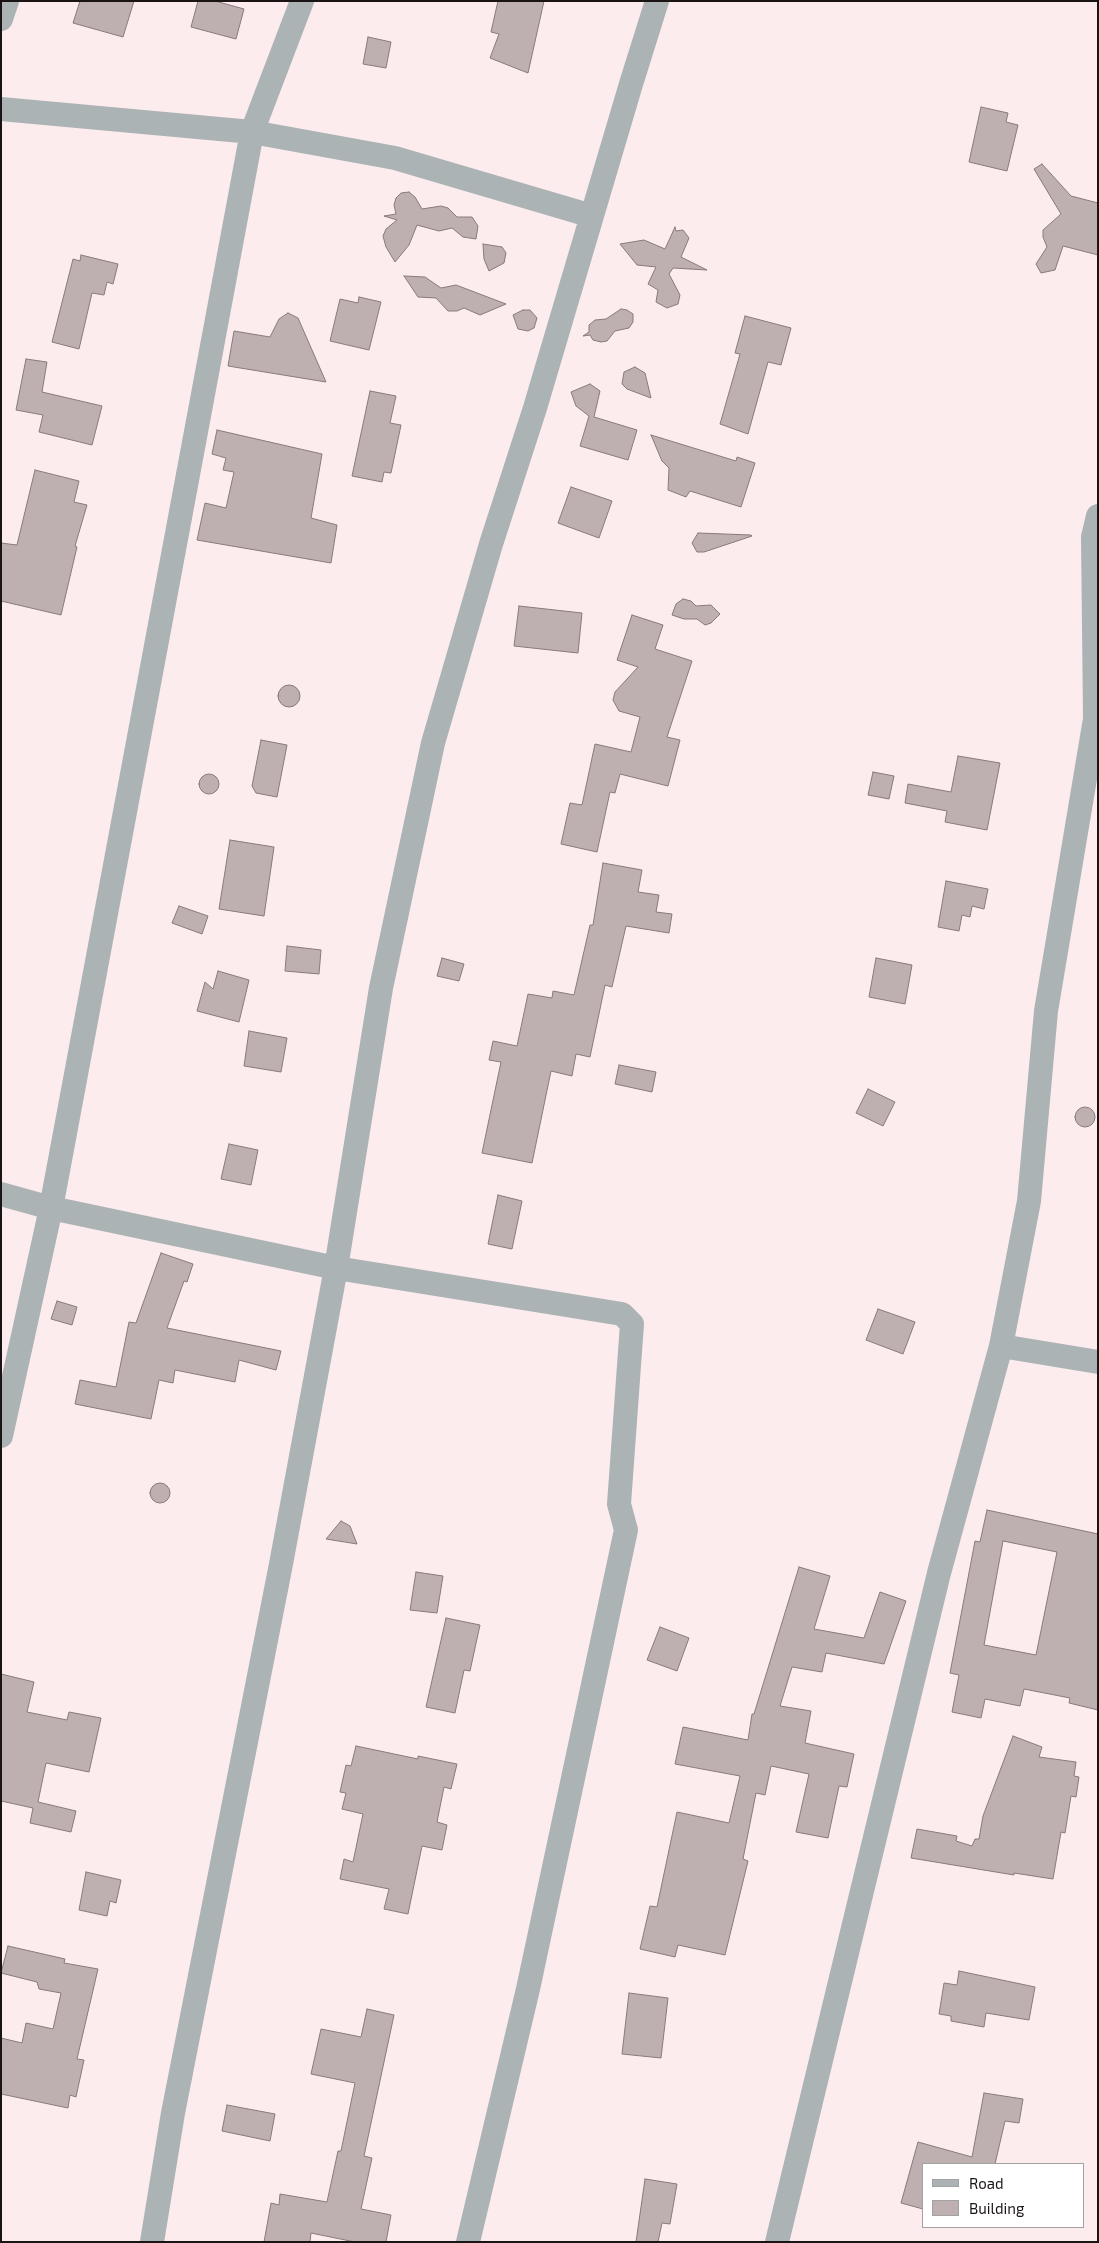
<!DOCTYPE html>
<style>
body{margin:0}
#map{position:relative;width:1099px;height:2243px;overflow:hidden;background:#fcecee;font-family:"Exo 2",sans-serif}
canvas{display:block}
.frame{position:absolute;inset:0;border:2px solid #1a1415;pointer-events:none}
.legend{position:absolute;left:922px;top:2163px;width:162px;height:65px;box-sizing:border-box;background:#fff;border:1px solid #a3a1a1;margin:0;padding:6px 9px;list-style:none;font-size:15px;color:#1a1415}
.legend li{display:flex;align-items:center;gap:10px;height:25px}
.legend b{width:25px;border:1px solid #a3a1a1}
</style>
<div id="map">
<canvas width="1099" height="2243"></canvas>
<div class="frame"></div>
<ul class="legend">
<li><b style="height:6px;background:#acb3b5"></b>Road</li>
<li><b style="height:14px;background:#beafb1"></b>Building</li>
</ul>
</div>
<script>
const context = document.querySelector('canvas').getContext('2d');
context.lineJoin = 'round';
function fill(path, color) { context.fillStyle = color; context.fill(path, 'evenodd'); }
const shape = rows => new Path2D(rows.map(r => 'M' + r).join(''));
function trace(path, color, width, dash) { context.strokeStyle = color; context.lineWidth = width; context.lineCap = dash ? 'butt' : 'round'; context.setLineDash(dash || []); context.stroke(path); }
const building = shape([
 [80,1,134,1,123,37,73,23,80,1],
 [198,1,215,1,244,9,236,39,191,27,198,1],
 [498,1,544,1,528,73,490,58,499,34,491,32,498,1],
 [368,37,391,42,386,68,363,64,368,37],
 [981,107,1008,113,1006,122,1018,125,1007,171,969,162,981,107],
 [1042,164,1071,196,1098,203,1098,255,1063,246,1055,270,1041,273,1036,264,1047,247,1043,237,1043,230,1061,214,1034,169,1042,164],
 [409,192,415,197,422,209,441,206,448,208,457,217,472,217,478,226,476,239,463,237,452,228,439,231,417,225,409,245,395,262,386,247,383,236,386,229,397,220,384,216,396,214,394,205,396,198,401,193,409,192],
 [675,227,676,231,683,230,689,238,681,257,707,270,673,268,669,274,680,295,678,304,667,308,656,302,658,290,648,284,656,267,637,265,620,244,644,240,665,249,675,227],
 [483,244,502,247,506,253,504,263,489,271,484,259,483,244],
 [81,255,118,264,113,284,107,282,104,295,92,293,79,349,52,342,73,259,80,261,81,255],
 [404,276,425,277,441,288,456,285,506,304,480,315,464,308,457,311,448,311,436,298,418,297,404,276],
 [359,297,381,302,369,350,330,341,340,299,358,303,359,297],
 [621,309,627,310,633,314,633,322,629,328,615,331,607,341,601,342,593,340,590,335,583,336,589,332,589,325,595,320,606,319,621,309],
 [523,310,530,310,537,318,534,328,528,331,518,329,513,315,523,310],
 [288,313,298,318,326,382,228,366,234,331,270,337,279,319,288,313],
 [745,316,791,328,781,365,768,362,748,434,720,424,740,354,735,353,745,316],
 [26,359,47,362,42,392,102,406,92,445,39,432,43,415,16,410,26,359],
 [635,367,645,373,651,398,627,389,622,384,624,372,635,367],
 [590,384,600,391,594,417,637,430,628,460,580,446,589,416,576,406,571,392,590,384],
 [370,391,396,396,390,423,401,425,391,473,384,472,382,482,352,476,370,391],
 [217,430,322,454,311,518,337,525,331,563,197,540,205,503,226,508,234,472,223,470,226,458,212,454,217,430],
 [651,435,736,461,737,457,755,463,741,507,690,491,686,497,668,490,669,468,662,461,651,435],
 [35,470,79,481,74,502,87,505,75,546,77,547,61,615,1,601,1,543,17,545,35,470],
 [571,487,612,501,599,538,558,523,571,487],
 [698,533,751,535,752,536,704,552,697,552,692,543,698,533],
 [683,599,691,601,696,606,711,605,720,614,711,623,705,625,697,619,684,619,672,615,676,604,683,599],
 [519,606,582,613,578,653,514,646,519,606],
 [632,615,663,625,655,649,692,661,667,737,680,740,668,786,620,774,615,793,610,792,597,852,561,844,570,803,582,805,595,744,631,752,640,717,619,711,613,700,615,692,638,667,617,660,632,615],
 '278 696a11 11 0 1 1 22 0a11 11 0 1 1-22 0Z',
 [261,740,287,745,277,797,256,793,252,786,261,740],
 [958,756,1000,763,987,830,945,822,947,811,905,803,908,784,951,792,958,756],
 [873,772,894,776,889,799,868,795,873,772],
 '199 784a10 10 0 1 1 20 0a10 10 0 1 1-20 0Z',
 [230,840,274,847,264,916,219,909,230,840],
 [603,863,642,870,638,892,659,895,656,912,672,914,669,933,626,926,612,987,605,985,590,1057,576,1054,572,1076,551,1071,532,1163,482,1153,501,1062,489,1060,493,1041,517,1046,528,994,552,998,553,991,574,995,590,925,593,925,603,863],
 [946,881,988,889,984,909,972,906,970,917,962,915,959,931,938,927,946,881],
 [179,906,208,916,202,934,172,923,179,906],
 [287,946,321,950,319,974,285,971,287,946],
 [442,958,464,964,459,981,437,976,442,958],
 [876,958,912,965,905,1004,869,997,876,958],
 [218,971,249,980,239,1022,197,1011,205,982,213,989,218,971],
 [249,1031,287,1038,281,1072,244,1066,249,1031],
 [619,1065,656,1072,652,1092,615,1084,619,1065],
 [868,1089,895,1102,883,1126,856,1113,868,1089],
 '1075 1117a10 10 0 1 1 20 0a10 10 0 1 1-20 0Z',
 [229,1144,258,1150,251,1185,221,1179,229,1144],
 [498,1195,522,1201,512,1249,488,1244,498,1195],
 [161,1253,193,1264,187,1282,184,1281,167,1328,281,1351,276,1370,239,1360,235,1382,175,1370,173,1383,159,1380,151,1419,75,1404,80,1380,116,1387,129,1322,136,1323,161,1253],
 [57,1301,77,1307,72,1325,51,1319,57,1301],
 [878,1309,915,1322,903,1354,866,1340,878,1309],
 '150 1493a10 10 0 1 1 20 0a10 10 0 1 1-20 0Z',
 [987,1510,1098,1534,1098,1710,1069,1703,1070,1698,1024,1689,1020,1706,985,1699,981,1718,952,1712,959,1675,950,1673,975,1541,980,1542,987,1510],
 [1003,1541,1057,1552,1036,1655,984,1645,1003,1541],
 [341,1521,350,1526,357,1544,326,1539,341,1521],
 [799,1567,830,1576,814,1629,864,1638,880,1592,906,1601,884,1664,826,1653,822,1672,792,1667,780,1706,811,1711,805,1743,854,1754,847,1787,839,1786,828,1838,796,1832,809,1774,771,1766,765,1795,756,1793,743,1859,748,1861,725,1955,678,1945,675,1957,640,1949,650,1906,657,1907,677,1812,729,1823,740,1776,675,1764,683,1727,748,1740,752,1714,754,1714,799,1567],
 [416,1572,443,1576,437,1613,410,1610,416,1572],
 [446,1618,480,1625,470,1671,464,1670,455,1713,426,1707,446,1618],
 [660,1627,689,1638,677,1671,647,1660,660,1627],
 [1,1674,34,1682,27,1712,67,1720,69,1712,101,1718,89,1772,46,1763,38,1802,76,1811,71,1832,30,1823,33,1808,1,1801,1,1674],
 [1013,1736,1042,1747,1039,1757,1076,1762,1074,1776,1079,1777,1076,1797,1071,1796,1065,1833,1061,1832,1053,1879,1014,1873,1014,1875,911,1858,917,1829,957,1836,956,1841,972,1846,975,1839,979,1839,983,1816,1013,1736],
 [356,1746,418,1759,418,1756,457,1764,451,1789,444,1787,437,1822,447,1825,442,1850,422,1846,408,1914,384,1909,389,1889,340,1879,344,1859,353,1862,363,1814,342,1809,346,1793,340,1792,346,1765,351,1766,356,1746],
 [86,1872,121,1880,116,1903,110,1901,107,1916,79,1910,86,1872],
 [8,1946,65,1959,64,1963,98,1969,77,2059,84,2060,76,2097,70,2095,68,2108,1,2094,1,2038,22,2043,26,2023,53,2029,61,1993,39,1989,37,1982,1,1973,8,1946],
 [959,1971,1035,1987,1029,2020,986,2013,984,2027,951,2021,951,2016,939,2014,944,1983,957,1985,959,1971],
 [629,1993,668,1998,661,2058,622,2054,629,1993],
 [367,2009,394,2015,364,2156,372,2158,361,2209,391,2215,386,2242,355,2242,311,2233,310,2242,264,2242,271,2203,279,2205,280,2194,327,2202,338,2151,341,2151,355,2083,311,2074,321,2029,361,2037,367,2009],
 [984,2093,1023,2099,1019,2123,1005,2121,995,2164,923,2164,923,2209,901,2203,918,2142,972,2157,984,2093],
 [227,2105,275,2114,270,2141,222,2131,227,2105],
 [645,2179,677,2184,670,2224,662,2223,658,2242,636,2242,645,2179]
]);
fill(building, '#beafb1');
trace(building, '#887a7c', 1);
trace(shape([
 [1,19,7,1],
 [1,109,252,132,395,158,592,216],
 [1,1194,51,1208,336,1268,622,1314,632,1324,619,1504,626,1530,528,1989,468,2242],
 [1001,1346,1098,1362],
 [1,1436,51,1208,252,132,302,1],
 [152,2242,173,2113,281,1564,336,1268,381,988,433,743,491,544,535,408,631,84,657,1],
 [777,2242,939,1573,1001,1346,1029,1201,1046,1011,1095,719,1093,537,1098,516]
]), '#acb3b5', 24);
</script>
